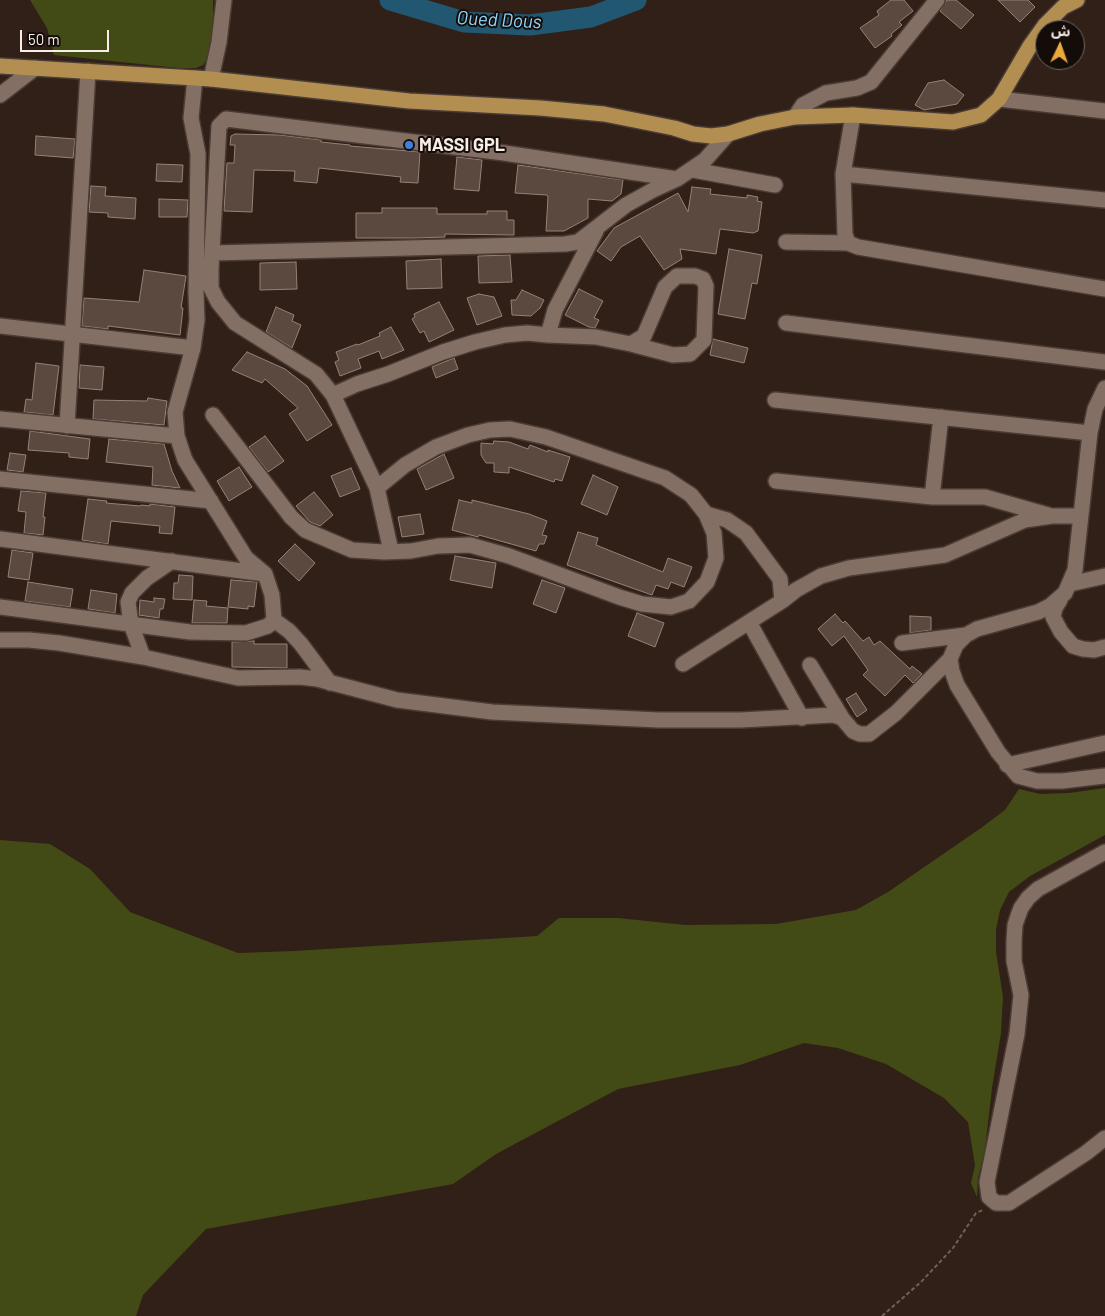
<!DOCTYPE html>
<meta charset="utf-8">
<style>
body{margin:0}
#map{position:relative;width:1105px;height:1316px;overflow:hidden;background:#312017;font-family:Barlow,"Noto Sans Arabic",sans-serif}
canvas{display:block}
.north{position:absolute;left:1035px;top:20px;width:50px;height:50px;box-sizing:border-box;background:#130c08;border:1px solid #6f6661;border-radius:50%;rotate:3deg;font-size:14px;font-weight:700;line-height:20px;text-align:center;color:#f9ede7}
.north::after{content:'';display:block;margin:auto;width:18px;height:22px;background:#eca93b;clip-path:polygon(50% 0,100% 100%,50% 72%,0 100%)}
.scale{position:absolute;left:20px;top:30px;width:89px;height:22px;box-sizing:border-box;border:2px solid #f9ede7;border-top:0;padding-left:6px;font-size:15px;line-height:18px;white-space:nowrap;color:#f9ede7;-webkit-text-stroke:4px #130c08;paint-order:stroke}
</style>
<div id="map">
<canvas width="1105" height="1316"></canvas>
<div class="north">ش</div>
<div class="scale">50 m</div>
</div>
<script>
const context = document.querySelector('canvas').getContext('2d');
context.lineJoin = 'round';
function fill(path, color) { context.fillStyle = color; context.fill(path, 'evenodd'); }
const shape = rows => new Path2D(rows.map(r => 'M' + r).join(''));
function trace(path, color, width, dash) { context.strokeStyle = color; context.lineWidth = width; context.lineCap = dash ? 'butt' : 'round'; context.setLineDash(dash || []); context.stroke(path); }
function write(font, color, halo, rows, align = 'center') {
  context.font = font + ' Barlow,sans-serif'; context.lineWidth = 4; context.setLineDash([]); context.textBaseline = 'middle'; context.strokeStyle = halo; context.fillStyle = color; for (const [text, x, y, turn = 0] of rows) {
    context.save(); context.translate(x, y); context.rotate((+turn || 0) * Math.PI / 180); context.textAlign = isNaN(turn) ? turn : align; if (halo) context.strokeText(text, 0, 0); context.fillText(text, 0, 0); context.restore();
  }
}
fill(shape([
 [30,0,213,0,213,36,208,58,203,65,196,68,178,68,54,55,47,28],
 [1105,788,1105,835,1030,876,1009,892,1000,910,996,930,996,952,1003,997,1001,1033,992,1088,985,1149,978,1178,977,1197,971,1183,975,1165,968,1122,944,1098,886,1064,838,1048,804,1043,740,1065,618,1089,496,1154,453,1184,206,1229,143,1295,136,1316,0,1316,0,840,50,844,90,869,130,912,238,953,294,951,537,936,559,918,618,918,685,925,776,924,856,910,888,892,981,828,1005,810,1019,789,1040,794,1069,793]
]), '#424b15');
trace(shape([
 [390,0,464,22,530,25,591,17,636,0]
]), '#225772', 21);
const building = shape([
 [891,0,904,0,913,11,899,22,902,25,891,34,892,36,875,48,860,28,879,15,877,11,891,0],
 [947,0,956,0,974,15,961,29,940,11,947,0],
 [998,0,1028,0,1035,7,1020,22,998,0],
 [944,80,964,95,957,104,924,110,915,105,928,83,944,80],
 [235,134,280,135,321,140,321,142,350,145,350,146,420,152,418,183,400,182,401,177,319,168,317,183,294,181,295,171,254,170,252,212,224,211,227,163,234,163,235,145,230,145,231,136,235,134],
 [36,136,75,139,73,158,35,155,36,136],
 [457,157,482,160,479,191,454,189,457,157],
 [157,164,183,165,182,182,156,181,157,164],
 [518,165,623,180,621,194,612,201,588,199,588,218,564,231,546,231,548,197,547,195,515,193,518,165],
 [91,186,106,187,105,196,136,198,135,219,108,217,108,213,89,212,91,186],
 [692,187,711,189,710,194,747,198,747,195,758,197,757,201,762,202,758,231,753,233,720,229,716,254,680,249,682,259,664,270,640,236,621,247,611,261,597,251,614,228,678,193,688,212,692,187],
 [159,199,188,200,187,217,159,217,159,199],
 [382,208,437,208,437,214,487,214,487,211,507,211,507,220,514,220,514,235,445,234,445,237,414,238,356,238,356,213,382,213,382,208],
 [729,249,762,255,757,284,752,283,745,319,718,314,729,249],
 [510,255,512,282,479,283,478,256,510,255],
 [441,259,442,288,407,289,406,261,441,259],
 [296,262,297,289,260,290,260,263,296,262],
 [144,270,186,276,181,308,183,308,180,335,108,326,108,329,82,326,84,298,139,302,144,270],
 [579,289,603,301,594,318,599,320,595,328,589,327,565,315,579,289],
 [522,290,544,300,540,308,531,316,512,315,511,300,516,300,522,290],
 [479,294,494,297,502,316,477,325,467,298,479,294],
 [439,302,454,330,429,342,424,331,420,333,412,319,415,317,414,314,439,302],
 [276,307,294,315,292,321,301,325,292,348,266,332,276,307],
 [391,327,404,350,382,359,379,351,358,359,361,368,340,376,335,362,339,360,336,352,357,344,358,345,380,336,379,333,391,327],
 [713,339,748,348,744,363,710,355,713,339],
 [247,352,285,369,307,386,332,425,307,441,289,414,298,408,265,379,262,383,232,370,247,352],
 [454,358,458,369,436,378,432,367,454,358],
 [36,363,59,366,53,415,24,412,26,399,32,400,36,363],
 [80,365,104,367,102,390,79,388,80,365],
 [148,398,167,401,164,425,93,419,94,400,147,401,148,398],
 [30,431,90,439,88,459,69,457,69,453,28,450,30,431],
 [265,436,284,461,268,472,249,447,265,436],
 [109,439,164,444,172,471,180,488,152,485,153,467,106,462,109,439],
 [494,441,509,442,528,449,530,445,548,452,548,450,570,457,562,481,555,479,554,482,509,467,509,473,494,472,494,463,486,463,481,455,481,443,493,444,494,441],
 [10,453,26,455,23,472,7,470,10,453],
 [444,454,454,478,426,490,417,469,444,454],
 [239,467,252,487,229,501,217,481,239,467],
 [351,468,360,489,340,497,331,476,351,468],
 [593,475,618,487,607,515,581,504,593,475],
 [21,491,46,493,43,517,45,517,43,535,24,533,26,512,18,511,21,491],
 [314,492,333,515,320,526,310,522,296,506,314,492],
 [88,499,107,501,106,503,140,506,141,505,150,506,150,504,175,507,172,534,159,533,160,526,111,521,108,544,82,540,88,499],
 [459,500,472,503,472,500,529,514,547,521,542,535,547,536,544,544,539,544,536,551,479,535,478,537,452,530,459,500],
 [420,514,424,534,402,537,398,517,420,514],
 [578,532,598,538,596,545,663,572,668,558,692,567,684,587,671,582,668,589,656,585,652,595,567,565,578,532],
 [295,544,315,563,299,581,278,561,295,544],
 [12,550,33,553,29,580,8,577,12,550],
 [455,556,496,563,492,588,450,580,455,556],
 [179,575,193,576,192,600,173,599,174,583,178,583,179,575],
 [231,580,257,582,254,607,248,606,248,609,228,607,231,580],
 [542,580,565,588,556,613,533,604,542,580],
 [28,582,73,589,70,607,25,601,28,582],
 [91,590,117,594,115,613,88,609,91,590],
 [154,598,165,599,163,609,160,609,159,618,139,615,140,600,154,602,154,598],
 [194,600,207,601,206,606,228,608,227,623,192,623,194,600],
 [637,613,664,623,655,647,628,636,637,613],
 [835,614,843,623,845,621,863,641,869,637,874,645,880,641,910,669,912,666,922,674,913,683,905,675,885,696,863,675,868,670,844,636,832,646,818,629,835,614],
 [910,616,931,617,931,630,910,633,910,616],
 [254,641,254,644,287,644,287,668,232,667,232,642,254,641],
 [856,693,867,710,857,717,846,699,856,693]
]);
fill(building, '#5b483e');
trace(building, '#968176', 1);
const minor = shape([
 [211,79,219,42,224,0],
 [0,95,35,68],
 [999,99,1105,111],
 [853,115,843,174,845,234,848,243,858,247,1105,289],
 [795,117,803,105,826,93,857,88,871,82,937,0],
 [693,170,775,185],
 [843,174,1105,200],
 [786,242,848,243],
 [213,253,565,244,578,242,626,205,653,190,677,179,705,160,728,134],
 [786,323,1105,362],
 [0,326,193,348],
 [548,335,596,337,631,344,673,355,690,354,704,340,706,286,703,279,695,276,677,276,665,287,644,336,631,344],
 [1105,388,1095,409,1090,433,1075,570,1065,593,1050,606,1038,612,977,629,966,635,956,645,950,659,952,671,957,685,998,752,1018,776,1037,781,1062,781,1105,776],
 [333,395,357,384,388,374,443,352,475,342,505,335,527,333,548,335,555,310,596,231],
 [775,400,1090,433],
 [213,415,291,517,305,530,352,550,384,552,411,551,438,546,470,545,509,556,619,597,642,604,671,607,689,601,707,582,716,558,714,533,706,514,691,495,665,478,546,437,510,429,490,430,468,435,436,447,405,465,377,488],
 [0,419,177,436],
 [67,426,88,71],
 [0,479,211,501],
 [776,481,932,497,985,497,1048,515],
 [932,497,941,417],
 [706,514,727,520,746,533,780,579,782,601],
 [0,539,265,574],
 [391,551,377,488,333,395,316,374,235,323,218,302,211,288,211,269,219,126,226,119,504,153,677,179],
 [1070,584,1105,576],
 [1060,600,1055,608,1053,617,1061,632,1073,646,1083,649,1094,650,1105,647],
 [0,607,190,632,246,633,268,626,274,620,272,595,265,574,246,558,185,460,177,436,175,412,193,348,197,320,196,293,198,154,191,118,195,78],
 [274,620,289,631,301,644,330,683],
 [749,622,802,718],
 [0,640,29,640,59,643,143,657,238,678,300,677,317,679,397,700,492,712,658,720,741,720,833,715,842,718,853,731,860,734,869,734,896,713,950,659],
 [902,643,966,635],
 [143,657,131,624,128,602,132,593,147,578,172,561],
 [683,664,782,601,796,590,821,576,849,568,945,555,1025,520,1052,516,1080,516],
 [810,665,842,718],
 [1007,765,1105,743],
 [1105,852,1038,889,1028,898,1021,908,1018,916,1015,925,1014,941,1014,961,1021,995,1017,1034,987,1182,989,1197,996,1203,1009,1203,1086,1153,1105,1138]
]);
const major = shape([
 [0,66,211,79,409,101,540,108,604,114,674,128,693,134,711,136,728,134,760,124,795,117,853,115,953,122,981,115,999,99,1030,46,1045,25,1063,7,1077,0]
]);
trace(minor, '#4a3b35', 18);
trace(major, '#4a3b35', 18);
trace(shape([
 [882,1316,921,1282,953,1248,976,1213,983,1210]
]), '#6f6058', 2, [4, 2.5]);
trace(minor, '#846f64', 15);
trace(major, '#b28e51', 15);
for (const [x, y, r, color] of [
 [409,145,5,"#3f7fe0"]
]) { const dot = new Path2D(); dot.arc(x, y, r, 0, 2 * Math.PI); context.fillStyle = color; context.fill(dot); trace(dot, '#130c08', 2); }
write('bold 18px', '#f9ede7', '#130c08', [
 ["MASSI GPL",419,145]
], 'left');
write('italic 19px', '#90d6fd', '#130c08', [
 ["Oued Dous",499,20,3]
]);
</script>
